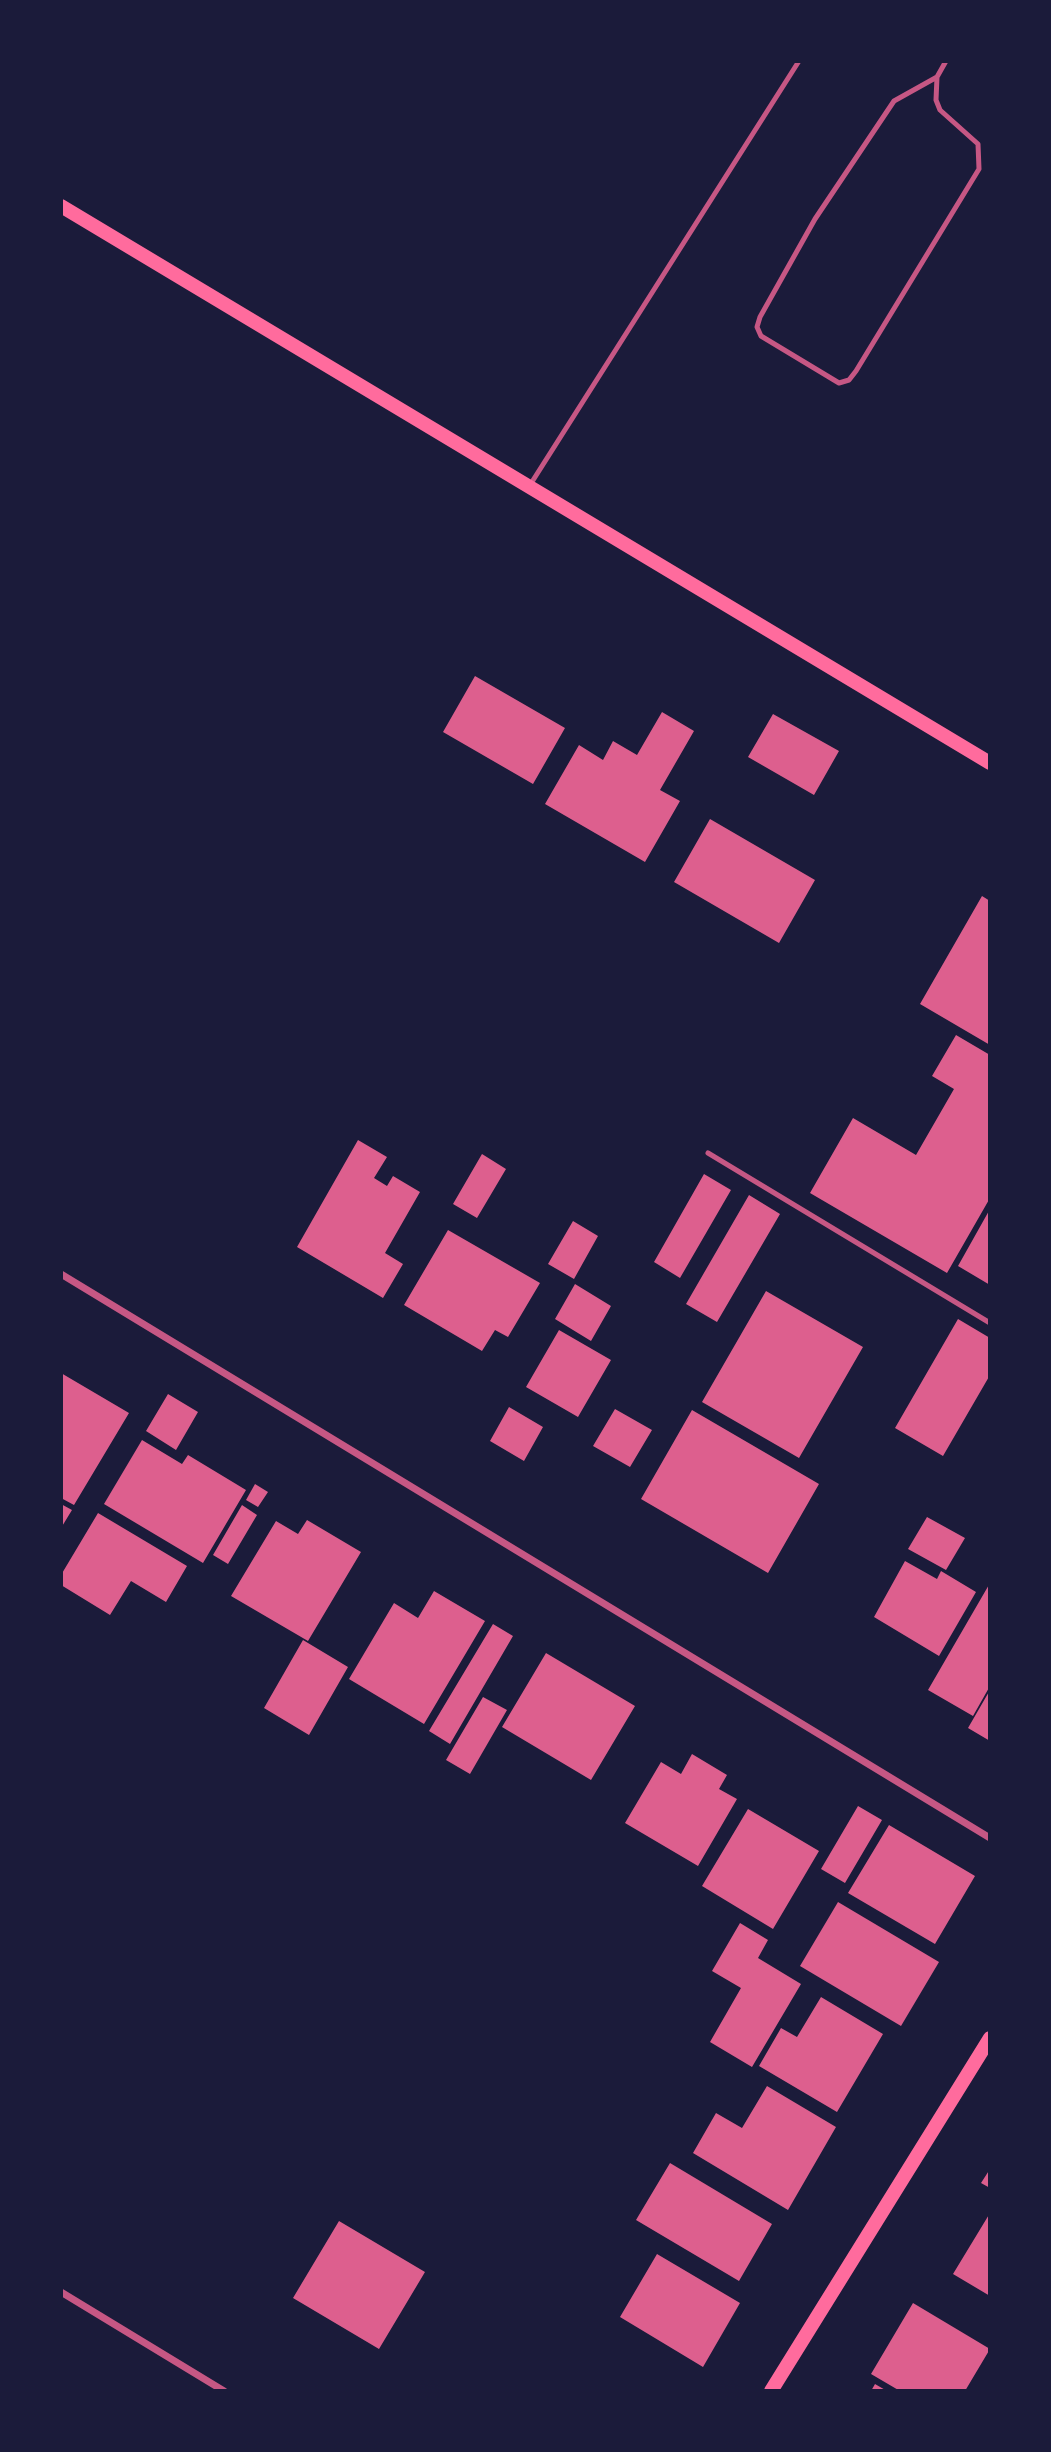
<!DOCTYPE html>
<style>
body{margin:0}
#map{position:relative;width:1051px;height:2452px;overflow:hidden;background:#1b1b3a;font-family:"Work Sans",sans-serif}
canvas{display:block}
.frame{position:absolute;inset:0;border:63px solid #1b1b3a;pointer-events:none}
</style>
<div id="map">
<canvas width="1051" height="2452"></canvas>
<div class="frame"></div>
</div>
<script>
const context = document.querySelector('canvas').getContext('2d');
context.lineJoin = 'round';
function fill(path, color) { context.fillStyle = color; context.fill(path, 'evenodd'); }
const shape = rows => new Path2D(rows.map(r => 'M' + r).join(''));
function trace(path, color, width, dash) { context.strokeStyle = color; context.lineWidth = width; context.lineCap = dash ? 'butt' : 'round'; context.setLineDash(dash || []); context.stroke(path); }
fill(shape([
 [475,676,565,728,533,784,443,732],
 [662,712,694,731,660,790,680,801,645,862,545,804,579,745,603,760,613,741,637,755],
 [773,714,839,751,814,795,748,757],
 [710,819,815,880,779,943,674,882],
 [982,896,990,901,990,1045,920,1004],
 [956,1035,990,1055,990,1198,947,1273,810,1193,853,1118,916,1155,954,1089,932,1076],
 [358,1140,387,1157,374,1178,387,1186,393,1176,420,1192,385,1253,403,1264,383,1298,297,1247],
 [482,1154,506,1169,477,1218,453,1204],
 [704,1174,731,1190,680,1278,654,1262],
 [749,1195,780,1214,717,1322,686,1304],
 [990,1209,990,1285,958,1266],
 [573,1221,598,1236,574,1279,548,1264],
 [448,1230,540,1283,508,1337,495,1330,482,1351,404,1305],
 [575,1284,611,1306,591,1341,555,1319],
 [766,1291,863,1347,799,1458,702,1402],
 [958,1319,990,1338,990,1375,943,1456,895,1428],
 [559,1330,611,1360,578,1417,526,1387],
 [61,1373,129,1413,74,1505,61,1498],
 [168,1394,198,1412,176,1450,146,1431],
 [509,1407,543,1427,524,1461,490,1441],
 [615,1409,652,1430,630,1467,593,1446],
 [692,1410,819,1484,768,1573,641,1499],
 [142,1440,182,1464,188,1455,246,1490,203,1563,104,1504],
 [255,1484,268,1492,258,1507,246,1500],
 [61,1504,72,1510,61,1528],
 [242,1505,257,1515,228,1564,213,1555],
 [98,1513,187,1566,166,1602,131,1581,110,1615,61,1585,61,1575],
 [927,1517,965,1538,946,1570,908,1549],
 [307,1520,361,1552,308,1641,231,1596,276,1521,298,1534],
 [905,1561,937,1579,941,1571,976,1592,939,1656,874,1617],
 [990,1583,990,1686,973,1716,928,1690],
 [434,1591,485,1621,424,1724,349,1679,394,1603,418,1618],
 [493,1624,513,1636,450,1744,429,1731],
 [303,1640,348,1667,309,1735,264,1708],
 [546,1653,635,1706,591,1780,502,1727],
 [990,1690,990,1741,968,1728],
 [483,1697,507,1710,470,1774,446,1760],
 [692,1754,727,1775,719,1789,737,1799,698,1866,625,1823,661,1762,681,1774],
 [858,1806,882,1820,845,1883,821,1869],
 [748,1809,819,1851,773,1929,702,1886],
 [889,1825,975,1876,935,1944,848,1893],
 [838,1902,939,1962,901,2026,800,1966],
 [740,1923,768,1940,758,1958,801,1984,752,2067,710,2042,741,1988,712,1971],
 [821,1997,883,2034,837,2112,759,2066,781,2028,797,2037],
 [767,2086,836,2127,788,2210,693,2153,716,2113,742,2128],
 [670,2163,772,2224,739,2281,636,2220],
 [990,2169,990,2188,981,2183],
 [990,2213,990,2296,953,2274],
 [339,2221,425,2272,379,2349,293,2298],
 [657,2254,740,2303,703,2367,620,2317],
 [913,2303,990,2349,965,2391,900,2391,871,2374],
 [875,2384,887,2391,871,2391]
]), '#dd5f8e');
trace(shape([
 [937,77,894,101,815,219,760,317,757,327,761,336,839,383,849,380,856,371,979,169,978,144,940,110,936,100,937,77,946,61],
 [530,485,799,61],
 [708,1153,990,1323]
]), '#c65784', 5);
trace(shape([
 [61,1274,990,1838],
 [61,2292,224,2391]
]), '#c65784', 7);
trace(shape([
 [61,206,990,763],
 [771,2391,990,2038]
]), '#ff6b9d', 14);
</script>
